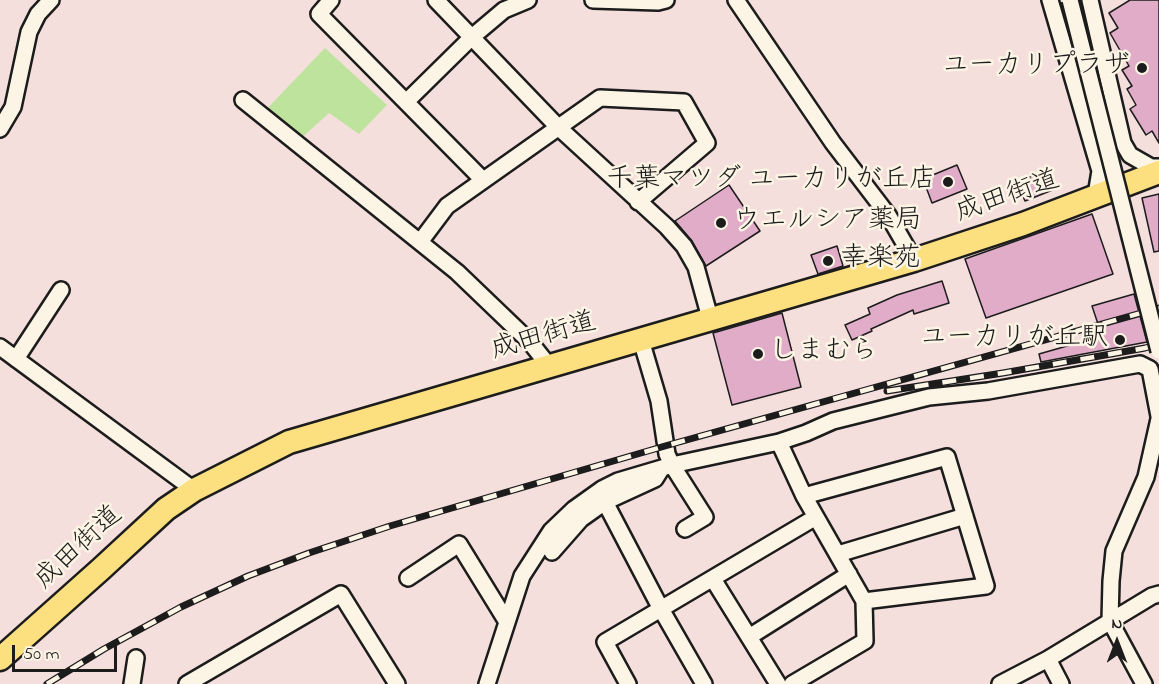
<!DOCTYPE html>
<meta charset="utf-8">
<style>
body{margin:0}
#map{position:relative;width:1159px;height:684px;overflow:hidden;background:#f4dfdc;font-family:"Indie Flower",sans-serif}
canvas{display:block}
.north{position:absolute;left:1087px;top:612px;width:60px;height:60px;-webkit-text-stroke:4px #fcf5e5;paint-order:stroke;rotate:0deg;font-size:16px;font-weight:700;line-height:24px;text-align:center;color:#1c1c1c}
.north::after{content:'';display:block;margin:auto;width:21px;height:27px;background:#1c1c1c;clip-path:polygon(50% 0,100% 100%,50% 72%,0 100%)}
.scale{position:absolute;left:12px;top:645px;width:105px;height:27px;box-sizing:border-box;border:3px solid #1c1c1c;border-top:0;padding-left:8px;font-size:18px;line-height:21px;white-space:nowrap;color:#1c1c1c;-webkit-text-stroke:4px #fcf5e5;paint-order:stroke}
</style>
<div id="map">
<canvas width="1159" height="684"></canvas>
<div class="north">N</div>
<div class="scale">50 m</div>
</div>
<script>
const context = document.querySelector('canvas').getContext('2d');
context.lineJoin = 'round';
function fill(path, color) { context.fillStyle = color; context.fill(path, 'evenodd'); }
const shape = rows => new Path2D(rows.map(r => 'M' + r).join(''));
function trace(path, color, width, dash) { context.strokeStyle = color; context.lineWidth = width; context.lineCap = dash ? 'butt' : 'round'; context.setLineDash(dash || []); context.stroke(path); }
function write(font, color, halo, rows, align = 'center') {
  context.font = font + ' "Indie Flower","Klee One",sans-serif'; context.lineWidth = 5; context.setLineDash([]); context.textBaseline = 'middle'; context.strokeStyle = halo; context.fillStyle = color; for (const [text, x, y, turn = 0] of rows) {
    context.save(); context.translate(x, y); context.rotate((+turn || 0) * Math.PI / 180); context.textAlign = isNaN(turn) ? turn : align; if (halo) context.strokeText(text, 0, 0); context.fillText(text, 0, 0); context.restore();
  }
}
fill(shape([
 [325,48,387,105,359,134,329,113,296,143,261,115]
]), '#bee39d');
const building = shape([
 [1130,0,1159,0,1159,143,1152,131,1146,135,1130,109,1136,105,1127,89,1132,86,1122,70,1129,66,1110,33,1118,28,1109,13,1130,0],
 [957,165,967,189,932,203,923,179,957,165],
 [1047,170,1055,189,1025,201,1017,182,1047,170],
 [729,185,760,231,706,266,692,241,675,221,729,185],
 [1159,194,1159,251,1154,252,1142,198,1159,194],
 [1092,214,1113,274,986,318,965,259,1092,214],
 [837,246,843,266,818,274,811,255,837,246],
 [942,281,949,303,914,314,913,310,871,329,872,331,852,340,845,325,870,314,868,308,897,295,942,281],
 [1134,294,1147,342,1041,362,1039,354,1102,336,1092,306,1134,294],
 [782,313,801,387,732,405,713,333,782,313]
]);
fill(building, '#e0acc8');
trace(building, '#1c1c1c', 1.5);
const minor = shape([
 [331,0,319,14,483,180],
 [436,0,558,127,667,227,684,246,696,267,710,318],
 [593,0,658,2,666,0],
 [736,0,833,143,888,215,914,260],
 [1050,0,1100,171,1097,189,1092,199],
 [1090,0,1123,143,1130,155,1151,167,1159,167],
 [243,100,457,272,530,342,549,366],
 [406,102,472,37,504,10,528,0],
 [0,129,13,107,29,32,38,14,51,0],
 [420,242,447,206,600,98,684,102,707,143,638,202],
 [641,340,659,401,667,454,672,465,705,517,685,529],
 [0,347,194,490],
 [16,359,61,290],
 [779,442,804,496,864,601,865,641,792,684],
 [804,496,947,457,986,586,864,601],
 [605,502,661,609,704,684],
 [552,552,581,519,605,502,655,479,660,471],
 [838,554,965,516],
 [408,578,459,544,507,622],
 [713,579,778,684],
 [749,637,849,574],
 [1048,659,1061,684],
 [132,684,136,658],
 [187,684,341,594,397,684],
 [487,684,522,576,551,531,574,509,602,489,618,481,672,465,779,442,806,433,833,421,929,397,988,391,1140,364,1150,369,1159,416],
 [628,684,605,642,816,517],
 [1000,684,1048,659,1152,596,1159,594],
 [1144,684,1110,621,1111,581,1114,551,1146,477,1159,419]
]);
const highway = shape([
 [0,659,101,569,166,509,194,490,289,442,914,260,1023,224,1159,172]
]);
trace(minor, '#1c1c1c', 20);
trace(highway, '#1c1c1c', 27);
trace(minor, '#fcf5e5', 15);
trace(highway, '#fce080', 22);
const rail = shape([
 [887,391,1003,373,1145,348,1159,344],
 [47,684,104,649,181,607,248,576,309,553,390,526,665,446,1159,308]
]);
trace(rail, '#1c1c1c', 7);
trace(rail, '#fcf5e5', 4.5, [14]);
const minorBridge = shape([
 [1070,0,1159,351]
]);
trace(minorBridge, '#1c1c1c', 20, []);
trace(minorBridge, '#fcf5e5', 15);
for (const [x, y, r, color] of [
 [1142,68,6,"#1c1c1c"],
 [948,182,6,"#1c1c1c"],
 [721,223,6,"#1c1c1c"],
 [828,261,6,"#1c1c1c"],
 [1120,340,6,"#1c1c1c"],
 [758,354,6,"#1c1c1c"]
]) { const dot = new Path2D(); dot.arc(x, y, r, 0, 2 * Math.PI); context.fillStyle = color; context.fill(dot); trace(dot, '#fcf5e5', 2); }
write('27px', '#1c1c1c', '#fcf5e5', [
 ["ユーカリプラザ",1130,68],
 ["千葉マツダ ユーカリが丘店",936,182],
 ["ウエルシア薬局",733,223,"left"],
 ["幸楽苑",840,261,"left"],
 ["ユーカリが丘駅",1108,340],
 ["しまむら",770,354,"left"]
], 'right');
write('27px', '#1c1c1c', '#fcf5e5', [
 ["成田街道",1008,198,-19],
 ["成田街道",544,338,-16],
 ["成田街道",80,549,-43]
]);
</script>
